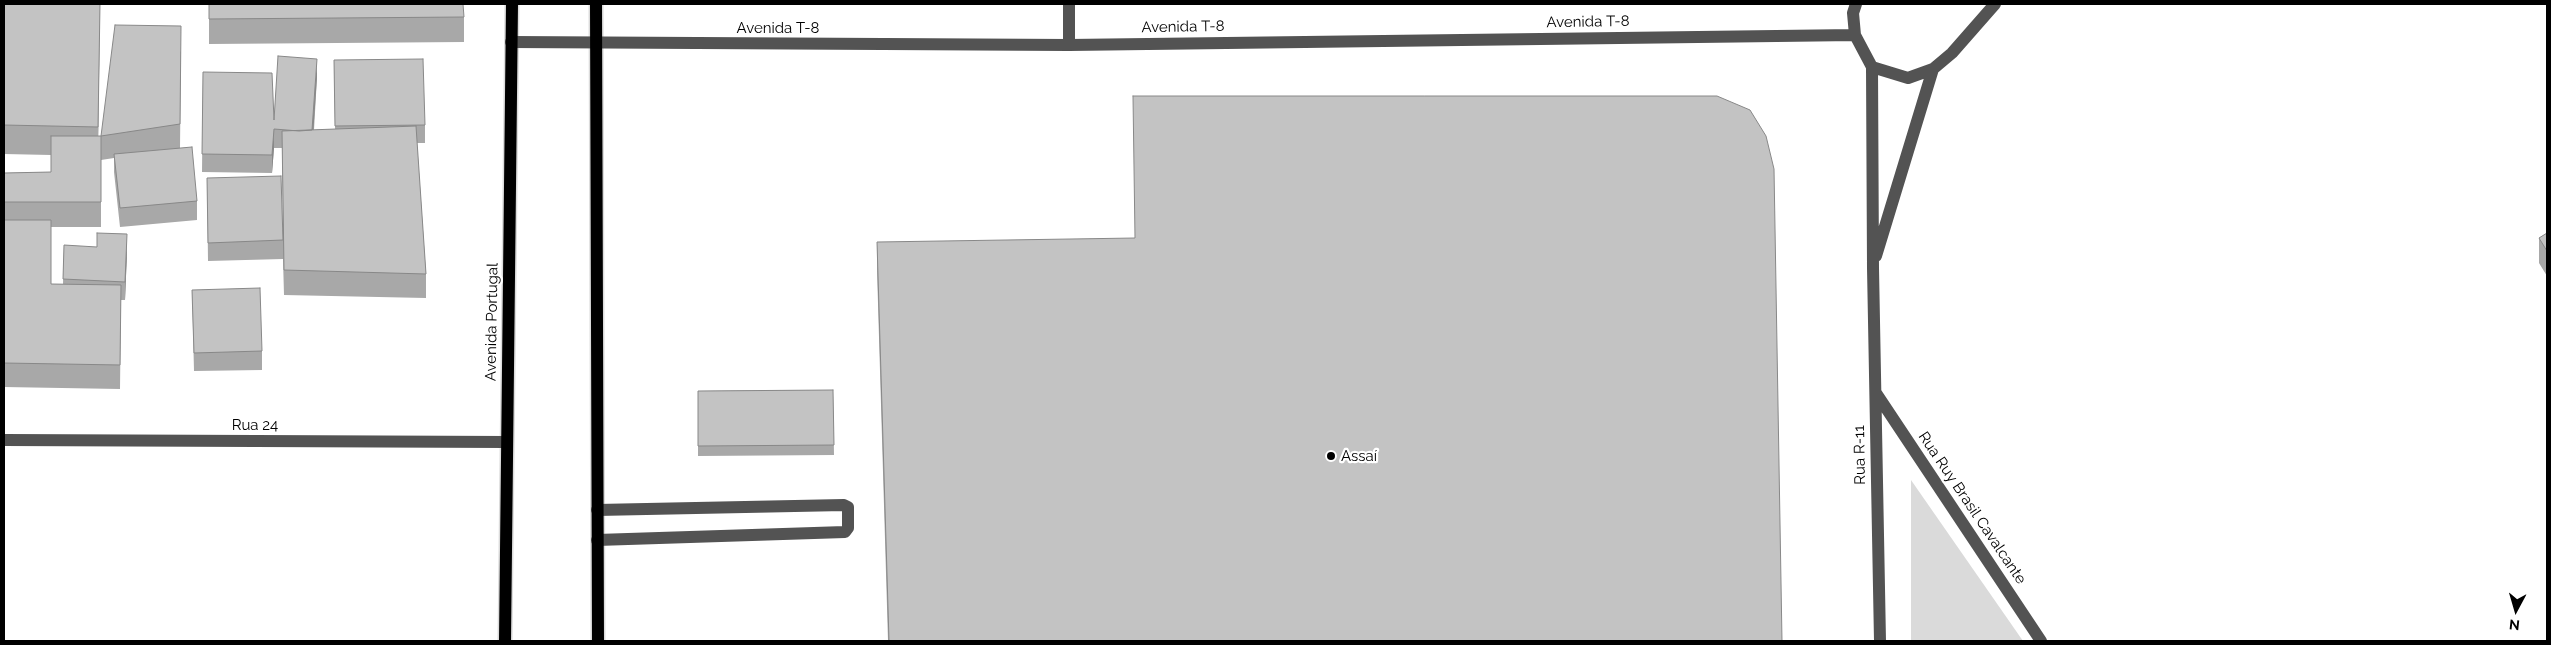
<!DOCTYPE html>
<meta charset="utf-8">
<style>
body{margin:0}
#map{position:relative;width:2551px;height:645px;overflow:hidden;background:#fff;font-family:Raleway,sans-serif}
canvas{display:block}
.frame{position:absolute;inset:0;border:5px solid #000;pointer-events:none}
.north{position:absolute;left:2491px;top:585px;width:50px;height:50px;-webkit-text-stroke:4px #fff;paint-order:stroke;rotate:186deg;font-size:14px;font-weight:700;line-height:20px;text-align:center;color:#000}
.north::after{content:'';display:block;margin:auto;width:18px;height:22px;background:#000;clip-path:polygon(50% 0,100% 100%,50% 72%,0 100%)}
</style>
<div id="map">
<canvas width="2551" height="645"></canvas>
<div class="frame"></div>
<div class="north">N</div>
</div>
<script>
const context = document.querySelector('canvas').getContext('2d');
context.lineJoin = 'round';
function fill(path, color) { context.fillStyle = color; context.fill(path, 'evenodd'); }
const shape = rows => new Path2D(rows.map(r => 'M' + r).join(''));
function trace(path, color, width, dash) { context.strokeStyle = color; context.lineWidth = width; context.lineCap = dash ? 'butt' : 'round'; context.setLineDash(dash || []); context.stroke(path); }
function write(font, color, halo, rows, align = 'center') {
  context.font = font + ' Raleway,sans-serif'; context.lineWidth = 4.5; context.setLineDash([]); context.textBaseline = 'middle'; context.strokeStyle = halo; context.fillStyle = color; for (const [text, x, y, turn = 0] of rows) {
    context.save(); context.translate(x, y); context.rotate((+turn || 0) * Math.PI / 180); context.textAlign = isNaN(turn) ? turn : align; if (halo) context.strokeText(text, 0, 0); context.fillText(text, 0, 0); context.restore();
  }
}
fill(shape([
 [1911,480,2023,641,1911,641]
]), '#dadada');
const major = shape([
 [596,4,598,641],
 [505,641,512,4]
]);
trace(major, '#dbdbdb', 15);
trace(shape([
 [1856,4,1853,13,1855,35,1872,67,1908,78,1933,69,1952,53,1995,4],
 [511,42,1069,45,1855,35],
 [1069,45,1069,4],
 [1872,67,1873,268,1880,641],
 [1876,256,1933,69],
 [1876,393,2041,641],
 [4,440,507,442],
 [597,510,844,505,848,507,848,528,845,532,597,540]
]), '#535353', 12);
trace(major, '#000', 12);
fill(shape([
 [4,4,100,4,98,136,101,136,181,51,180,148,197,201,197,220,120,227,114,172,114,158,101,160,101,227,51,227,51,284,63,284,64,245,127,252,125,300,121,300,120,389,4,387,4,173,51,172,51,155,4,154],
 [209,4,464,17,464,42,209,44],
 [334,60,425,125,425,143,417,143,426,274,426,298,284,295,283,259,208,261,207,178,283,230,282,148,274,148,272,173,202,172,203,72,274,120,317,77,314,130,335,129],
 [2547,233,2547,276,2539,263,2539,238],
 [877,242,1782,641,888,641,877,270],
 [192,290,262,351,262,370,194,371],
 [833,390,834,455,698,456,698,391]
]), '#a8a8a8');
fill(shape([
 [100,4,98,155,98,127],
 [317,59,317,77,312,150,312,131],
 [274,129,274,148,272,173,272,155],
 [127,234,127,252,125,300,125,282]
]), '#888');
const building = shape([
 [4,4,100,4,98,127,4,125,4,4],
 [209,4,463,4,464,17,209,19,209,4],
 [115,25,181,26,180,124,101,136,115,25],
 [278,56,317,59,312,130,299,131,274,129,272,155,202,154,203,72,272,73,274,120,278,56],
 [423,59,425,125,335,126,334,60,423,59],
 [1133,96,1717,96,1750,110,1766,136,1774,169,1782,641,889,641,877,242,1135,238,1133,96],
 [416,126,426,274,284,270,282,131,416,126],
 [51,136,101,136,101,202,4,202,4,173,51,172,51,136],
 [192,147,197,201,120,208,114,154,192,147],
 [281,176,283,240,208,243,207,178,281,176],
 [4,220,51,220,51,284,121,285,120,365,4,363,4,220],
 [97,233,127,234,125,282,63,279,64,245,97,247,97,233],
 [2547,233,2547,251,2539,238,2547,233],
 [260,288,262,351,194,353,192,290,260,288],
 [833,390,834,445,698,446,698,391,833,390]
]);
fill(building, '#c3c3c3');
trace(building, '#888', 1);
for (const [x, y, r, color] of [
 [1331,456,5,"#000"]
]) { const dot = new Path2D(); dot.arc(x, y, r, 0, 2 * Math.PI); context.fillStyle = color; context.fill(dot); trace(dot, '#fff', 2); }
write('15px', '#000', '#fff', [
 ["Avenida T-8",1588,22,-1],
 ["Avenida T-8",1183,27,-1],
 ["Avenida T-8",778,28],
 ["Avenida Portugal",492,322,-89],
 ["Rua 24",255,425],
 ["Rua R-11",1860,455,-91],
 ["Rua Ruy Brasil Cavalcante",1972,508,56]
]);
write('15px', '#000', '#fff', [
 ["Assaí",1341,456]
], 'left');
</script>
